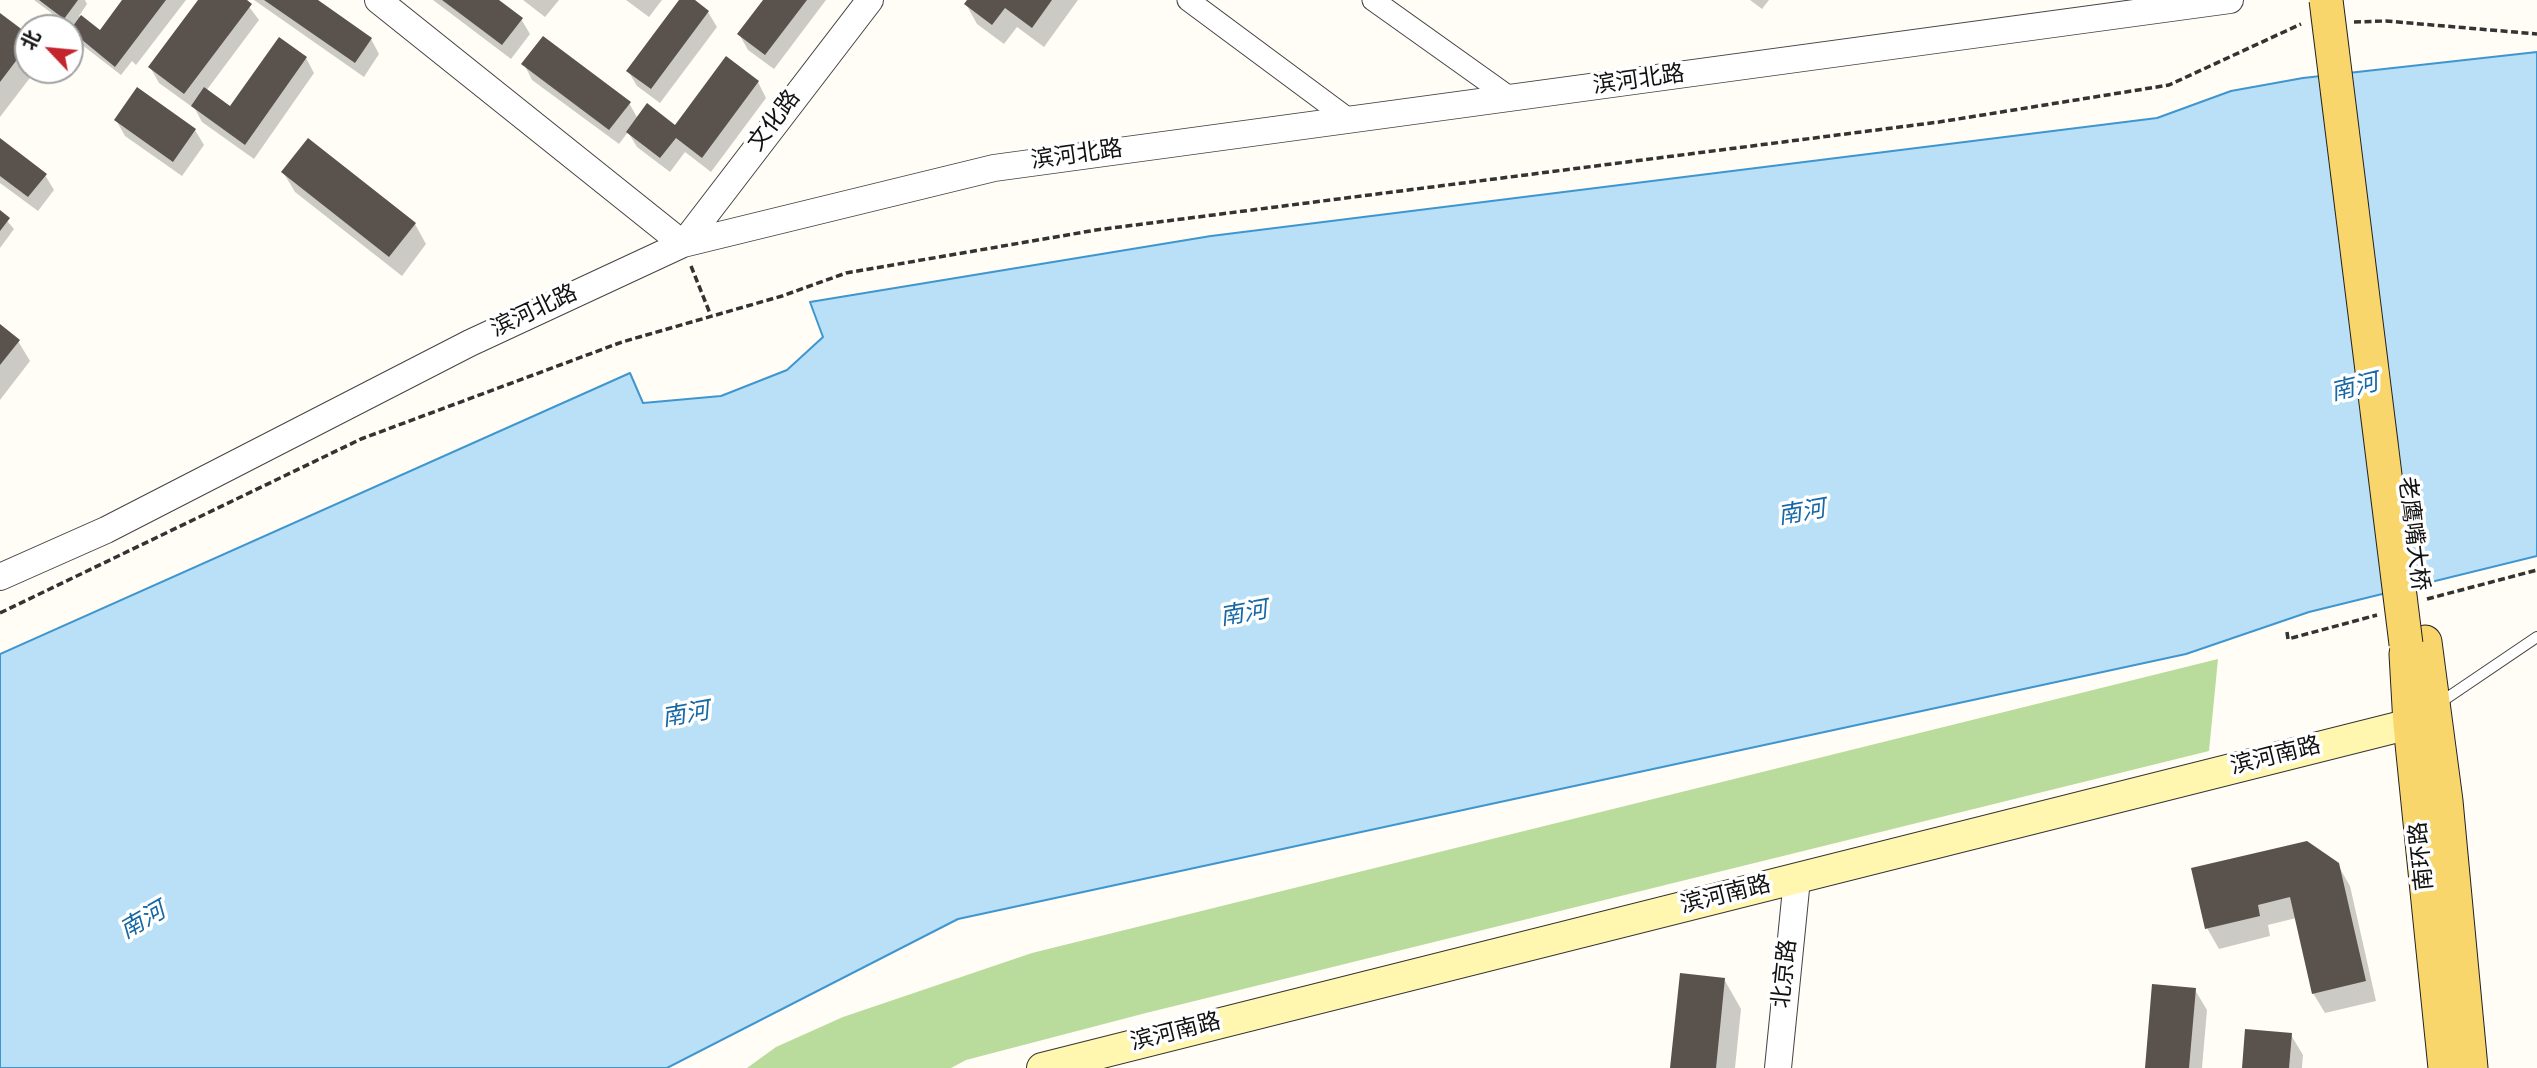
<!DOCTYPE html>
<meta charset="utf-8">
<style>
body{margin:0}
#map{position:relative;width:2537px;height:1068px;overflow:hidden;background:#fffdf5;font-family:Spectral,"Noto Sans SC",serif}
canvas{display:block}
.north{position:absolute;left:14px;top:14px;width:70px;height:70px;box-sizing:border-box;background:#fff;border:2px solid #a0a0a0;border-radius:50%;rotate:296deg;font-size:19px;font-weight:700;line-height:28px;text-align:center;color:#111}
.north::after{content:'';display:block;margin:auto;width:24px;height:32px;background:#c4262e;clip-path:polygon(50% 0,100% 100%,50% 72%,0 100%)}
</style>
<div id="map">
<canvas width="2537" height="1068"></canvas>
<div class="north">北</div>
</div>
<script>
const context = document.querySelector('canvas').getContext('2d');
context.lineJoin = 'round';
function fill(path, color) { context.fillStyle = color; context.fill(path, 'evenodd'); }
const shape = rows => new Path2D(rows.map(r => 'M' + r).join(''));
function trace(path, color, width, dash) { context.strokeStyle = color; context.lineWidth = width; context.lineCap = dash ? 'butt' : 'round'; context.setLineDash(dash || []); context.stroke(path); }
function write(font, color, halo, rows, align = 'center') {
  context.font = font + ' Spectral,"Noto Sans SC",serif'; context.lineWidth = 7; context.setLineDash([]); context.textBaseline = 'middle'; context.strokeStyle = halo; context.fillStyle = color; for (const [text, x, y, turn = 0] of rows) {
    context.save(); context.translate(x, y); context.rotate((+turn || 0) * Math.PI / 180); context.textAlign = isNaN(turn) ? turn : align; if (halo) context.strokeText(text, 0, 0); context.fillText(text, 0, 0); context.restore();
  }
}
fill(shape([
 [2218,659,2209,751,1146,1013,966,1060,951,1068,747,1068,776,1047,843,1017,1032,953]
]), '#b9dc9c');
const water = shape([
 [2537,52,2537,556,2309,612,2186,654,958,919,667,1068,0,1068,0,654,630,373,643,403,721,396,787,370,823,337,810,302,1211,236,2157,118,2231,91,2303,78,2537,52]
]);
fill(water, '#b9e0f7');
trace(water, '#3f96cf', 2);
fill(shape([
 [34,0,85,0,87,4,79,16,100,32,125,0,186,0,136,65,132,61,121,75,77,41,73,29],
 [201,0,244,0,259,20,206,91,231,108,306,58,314,73,254,159,202,122,195,109,159,83,150,67],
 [254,0,315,0,371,39,379,54,364,77],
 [433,0,496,0,521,19,530,34,511,59],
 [523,0,559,0,545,17],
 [626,0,662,0,649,17],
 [681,0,692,0,708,12,717,27,660,103,637,86,628,71],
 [765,0,826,0,774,69,748,50,739,34],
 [969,0,1078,0,1044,47,1017,27,1004,44,977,24,966,4],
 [1750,0,1769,0,1762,9],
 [0,15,28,37,28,70,36,70,0,117],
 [524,64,629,103,638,119,676,127,758,82,766,98,711,172,685,152,670,172,637,147,628,132,619,144,532,80],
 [116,120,195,130,204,145,182,176,125,136],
 [0,140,45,175,54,190,38,211,0,183],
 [283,172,415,224,426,244,402,276,295,192],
 [0,213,14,229,0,248],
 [0,327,18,341,30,361,0,400],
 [2338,865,2350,886,2376,1001,2325,1013,2313,993,2296,918,2268,925,2270,936,2219,949,2207,928],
 [1724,979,1741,1009,1735,1068,1672,1068],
 [2195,990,2207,1010,2202,1068,2147,1068],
 [2291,1035,2303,1055,2302,1068,2243,1068]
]), '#0003');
fill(shape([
 [39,0,78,0,64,19],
 [122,0,166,0,115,67,70,30,81,15,100,30],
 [198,0,247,0,252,4,184,94,148,67],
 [264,0,318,0,372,38,355,63],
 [442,0,499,0,523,18,502,45],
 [679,0,695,0,709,11,651,89,626,71],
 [763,0,807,0,765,55,737,34],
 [967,0,1052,0,1032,28,1005,8,992,25,964,4],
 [0,13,28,34,28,45,0,82],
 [543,36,631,102,609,130,521,64],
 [279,37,307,57,245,145,191,106,204,87,230,106],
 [726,56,759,81,702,158,676,138,660,158,626,132,647,103,675,125],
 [137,87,196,129,173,162,114,120],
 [0,138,47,174,28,197,0,176],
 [308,138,416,223,389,257,281,172],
 [0,210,10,218,0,231],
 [0,324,20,340,0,365],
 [2307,841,2339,863,2366,981,2312,994,2290,897,2258,905,2260,916,2205,929,2191,868],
 [1680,973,1725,978,1716,1068,1670,1068],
 [2152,984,2196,988,2189,1068,2145,1068],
 [2245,1029,2292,1033,2289,1068,2242,1068]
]), '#5a524d');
const service = shape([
 [2438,704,2537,637]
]);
const minor = shape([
 [1188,0,1351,121],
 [1373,0,1512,99]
]);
const tertiary = shape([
 [378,0,683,244,870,0],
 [0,577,106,530,470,343,683,244,994,168,2230,0],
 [1778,1068,1797,879]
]);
const secondary = shape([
 [1042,1068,2410,724]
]);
const primary = shape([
 [2425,642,2446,801,2471,1068],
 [2406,654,2410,724,2445,1068]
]);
trace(service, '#444', 12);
trace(minor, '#444', 23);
trace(tertiary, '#444', 28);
trace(secondary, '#333', 32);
trace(primary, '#222', 35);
trace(shape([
 [2354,22,2386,21,2537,34],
 [691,266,711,316],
 [2427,599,2537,570],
 [0,613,361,439,622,342,782,296,846,273,1096,230,1939,122,2169,85,2301,24],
 [2287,632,2288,639,2377,615]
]), '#333', 3.5, [7, 3.5]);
trace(service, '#fff', 10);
trace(minor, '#fff', 21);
trace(tertiary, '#fff', 26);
trace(secondary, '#fff6b0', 30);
trace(primary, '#f9d66b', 33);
const primaryBridge = shape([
 [2326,0,2406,644]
]);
trace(primaryBridge, '#222', 35, []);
trace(primaryBridge, '#f9d66b', 33);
write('23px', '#111', '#fff', [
 ["滨河北路",1639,82,-8],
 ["文化路",776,122,-53],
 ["滨河北路",1077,157,-8],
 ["滨河北路",535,313,-25],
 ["老鹰嘴大桥",2411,534,83],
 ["滨河南路",2276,758,-14],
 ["南环路",2424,856,-96],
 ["滨河南路",1726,897,-14],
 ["北京路",1787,974,-84],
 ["滨河南路",1176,1034,-14]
]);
write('italic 24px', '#1768a6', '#fff', [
 ["南河",2355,390,-14],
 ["南河",1802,515,-10],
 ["南河",1244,616,-10],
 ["南河",686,717,-10],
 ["南河",144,923,-30]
]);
</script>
